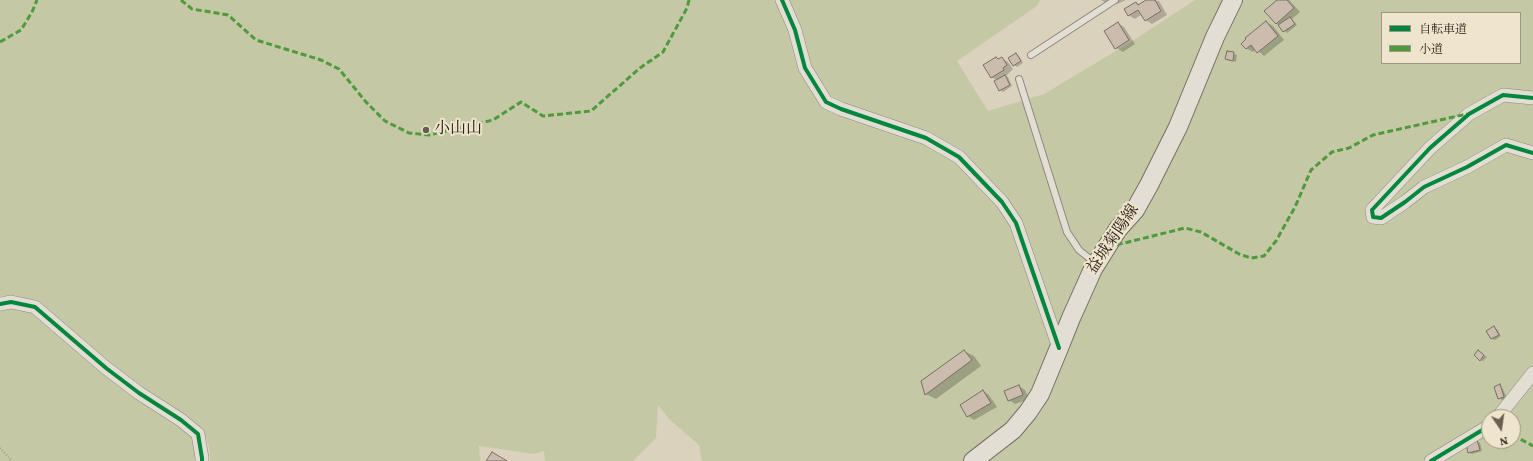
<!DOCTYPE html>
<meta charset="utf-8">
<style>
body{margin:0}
#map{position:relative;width:1533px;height:461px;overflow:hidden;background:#dbd2be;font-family:Vollkorn,"Noto Serif JP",serif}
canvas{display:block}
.legend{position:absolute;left:1381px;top:12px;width:140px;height:52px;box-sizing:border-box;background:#efe5cd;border:1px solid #a09684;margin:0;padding:5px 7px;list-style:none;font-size:12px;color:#2a2016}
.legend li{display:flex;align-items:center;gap:8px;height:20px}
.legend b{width:20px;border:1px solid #a09684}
.north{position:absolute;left:1481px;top:409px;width:40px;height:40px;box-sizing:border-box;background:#efe5cd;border:1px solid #a09684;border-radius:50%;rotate:167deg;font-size:11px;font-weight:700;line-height:16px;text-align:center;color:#2a2016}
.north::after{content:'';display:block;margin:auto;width:14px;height:18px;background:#685e51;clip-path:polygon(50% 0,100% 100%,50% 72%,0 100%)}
</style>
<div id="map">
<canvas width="1533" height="461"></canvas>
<ul class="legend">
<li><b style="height:5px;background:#00873e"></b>自転車道</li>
<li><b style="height:5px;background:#4f9a3d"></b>小道</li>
</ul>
<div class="north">N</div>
</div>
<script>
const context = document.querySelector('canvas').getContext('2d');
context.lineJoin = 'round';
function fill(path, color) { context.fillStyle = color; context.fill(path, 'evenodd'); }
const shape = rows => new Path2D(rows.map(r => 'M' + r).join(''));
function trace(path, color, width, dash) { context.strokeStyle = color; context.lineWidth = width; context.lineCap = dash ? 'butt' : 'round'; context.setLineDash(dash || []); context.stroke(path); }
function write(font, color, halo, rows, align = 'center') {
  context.font = font + ' Vollkorn,"Noto Serif JP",serif'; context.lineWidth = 4; context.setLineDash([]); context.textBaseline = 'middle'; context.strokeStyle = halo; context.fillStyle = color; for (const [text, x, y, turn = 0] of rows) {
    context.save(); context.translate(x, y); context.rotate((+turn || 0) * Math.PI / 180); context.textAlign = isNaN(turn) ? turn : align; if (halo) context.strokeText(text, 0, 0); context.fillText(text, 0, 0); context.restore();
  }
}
fill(shape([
 [0,0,1040,0,1037,6,957,61,988,111,1044,94,1131,42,1195,0,1533,0,1533,461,702,461,699,445,669,419,658,405,656,438,633,461,545,461,544,451,534,454,479,446,480,461,210,461,210,453,208,443,203,429,186,415,145,391,108,364,38,302,14,295,0,296],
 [1382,13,1520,13,1520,63,1382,63],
 [1489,417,1513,417,1513,441,1489,441],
 [0,308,28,310,108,375,179,423,194,439,197,461,0,461]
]), '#c4c8a4');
fill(shape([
 [1101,0,1126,0,1117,4,1111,1,1106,3],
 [1148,0,1159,1,1167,15,1152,24,1146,20,1142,14,1135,19,1128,15,1136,3,1140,5],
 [1278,0,1289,0,1300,12,1292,19,1297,25,1287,33,1276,23],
 [1266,22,1273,26,1284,40,1264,56,1256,49,1253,52,1246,48,1248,39],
 [1118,23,1124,27,1135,44,1123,52,1116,48],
 [1228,52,1237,55,1236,62,1226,59],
 [1016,54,1019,56,1023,63,1017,67,1014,65],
 [1002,58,1008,62,1013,69,1006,76,1008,77,1012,86,1003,92,1000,90,997,80,991,77,999,60],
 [1494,328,1497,329,1501,336,1495,340,1492,339,1487,332],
 [964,351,974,356,981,366,936,399,926,394],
 [1481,353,1487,357,1483,361,1481,360],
 [1499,385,1502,387,1507,398,1502,400,1499,398],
 [1019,386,1025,390,1029,399,1015,404,1009,400],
 [983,391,989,395,997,407,974,420,968,416],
 [1477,441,1480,443,1482,451,1472,454,1469,452]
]), '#0003');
const building = shape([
 [1146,0,1155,0,1161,11,1145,21,1138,10,1128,16,1124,9,1136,2,1138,5,1146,0],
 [1277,0,1287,0,1294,8,1276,24,1264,11,1277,0],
 [1290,17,1295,24,1283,32,1278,25,1290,17],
 [1266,21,1278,36,1257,53,1251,45,1246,49,1241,44,1246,39,1245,38,1266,21],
 [1118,22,1129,40,1115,49,1104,31,1118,22],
 [1227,51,1234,52,1233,61,1225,59,1227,51],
 [1016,53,1021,61,1013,66,1008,58,1016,53],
 [996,57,998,59,1002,57,1007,65,1003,68,1004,70,991,78,983,65,996,57],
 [1005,75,1010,85,999,91,994,81,1005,75],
 [1494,326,1499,335,1491,339,1486,331,1494,326],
 [964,350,972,360,925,395,921,381,964,350],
 [1478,350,1484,355,1480,361,1474,355,1478,350],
 [1500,384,1504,397,1498,399,1494,387,1500,384],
 [1019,385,1023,395,1008,401,1004,391,1019,385],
 [983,390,991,403,967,417,960,405,983,390],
 [1477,440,1480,450,1468,453,1466,443,1477,440],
 [492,452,507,461,486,461,492,452]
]);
fill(building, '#cbbcad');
trace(building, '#767065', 1);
const lane = shape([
 [1031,55,1115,0],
 [1019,79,1067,232,1079,250,1095,263]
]);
const street = shape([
 [782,0,795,30,805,68,826,102,841,109,926,138,959,157,1002,202,1016,223,1059,348],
 [1533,98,1503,95,1469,114,1430,148,1372,210,1373,217,1381,218,1405,202,1424,187,1467,167,1506,145,1533,153],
 [0,304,11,302,35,307,106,368,139,393,181,420,198,434,202,458,202,461],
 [1498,417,1533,373],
 [1431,461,1489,426]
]);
const secondary = shape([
 [973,461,1013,430,1028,412,1040,394,1059,348,1071,318,1093,269,1118,229,1135,210,1149,185,1178,127,1215,37,1233,0]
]);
trace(lane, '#8f887c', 8);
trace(street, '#8f887c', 14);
trace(secondary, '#767065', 20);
trace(shape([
 [0,448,12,461]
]), '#a19c94', 2, [1, 2]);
trace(lane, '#e3ded4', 6);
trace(street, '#e3ded4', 13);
trace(secondary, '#e3ded4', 18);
trace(shape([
 [181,0,192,9,228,15,256,40,321,60,339,69,366,102,385,121,409,133,429,135,493,120,521,102,543,116,591,111,640,68,663,52,687,8,689,0],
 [0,42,21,30,32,12,37,0],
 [1108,247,1185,228,1201,232,1239,254,1251,258,1264,256,1276,241,1295,207,1311,170,1332,152,1349,148,1373,135,1467,114],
 [1513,435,1533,446]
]), '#4f9a3d', 3, [6, 3]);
trace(shape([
 [782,0,795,30,805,68,826,102,841,109,926,138,959,157,1002,202,1016,223,1059,348],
 [1533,98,1503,95,1469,114,1430,148,1372,210,1373,217,1381,218,1405,202,1424,187,1467,167,1506,145,1533,153],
 [0,304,11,302,35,307,106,368,139,393,181,420,198,434,202,458,202,461],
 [1431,461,1489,426]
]), '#00873e', 4);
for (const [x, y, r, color] of [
 [426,130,4,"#685e51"]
]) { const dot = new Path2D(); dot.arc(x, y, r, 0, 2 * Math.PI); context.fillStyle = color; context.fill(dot); trace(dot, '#efe5cd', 1.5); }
write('16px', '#2a2016', '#efe5cd', [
 ["小山山",434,130]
], 'left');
write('16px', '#2a2016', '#efe5cd', [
 ["益城菊陽線",1114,240,-56]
]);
</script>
